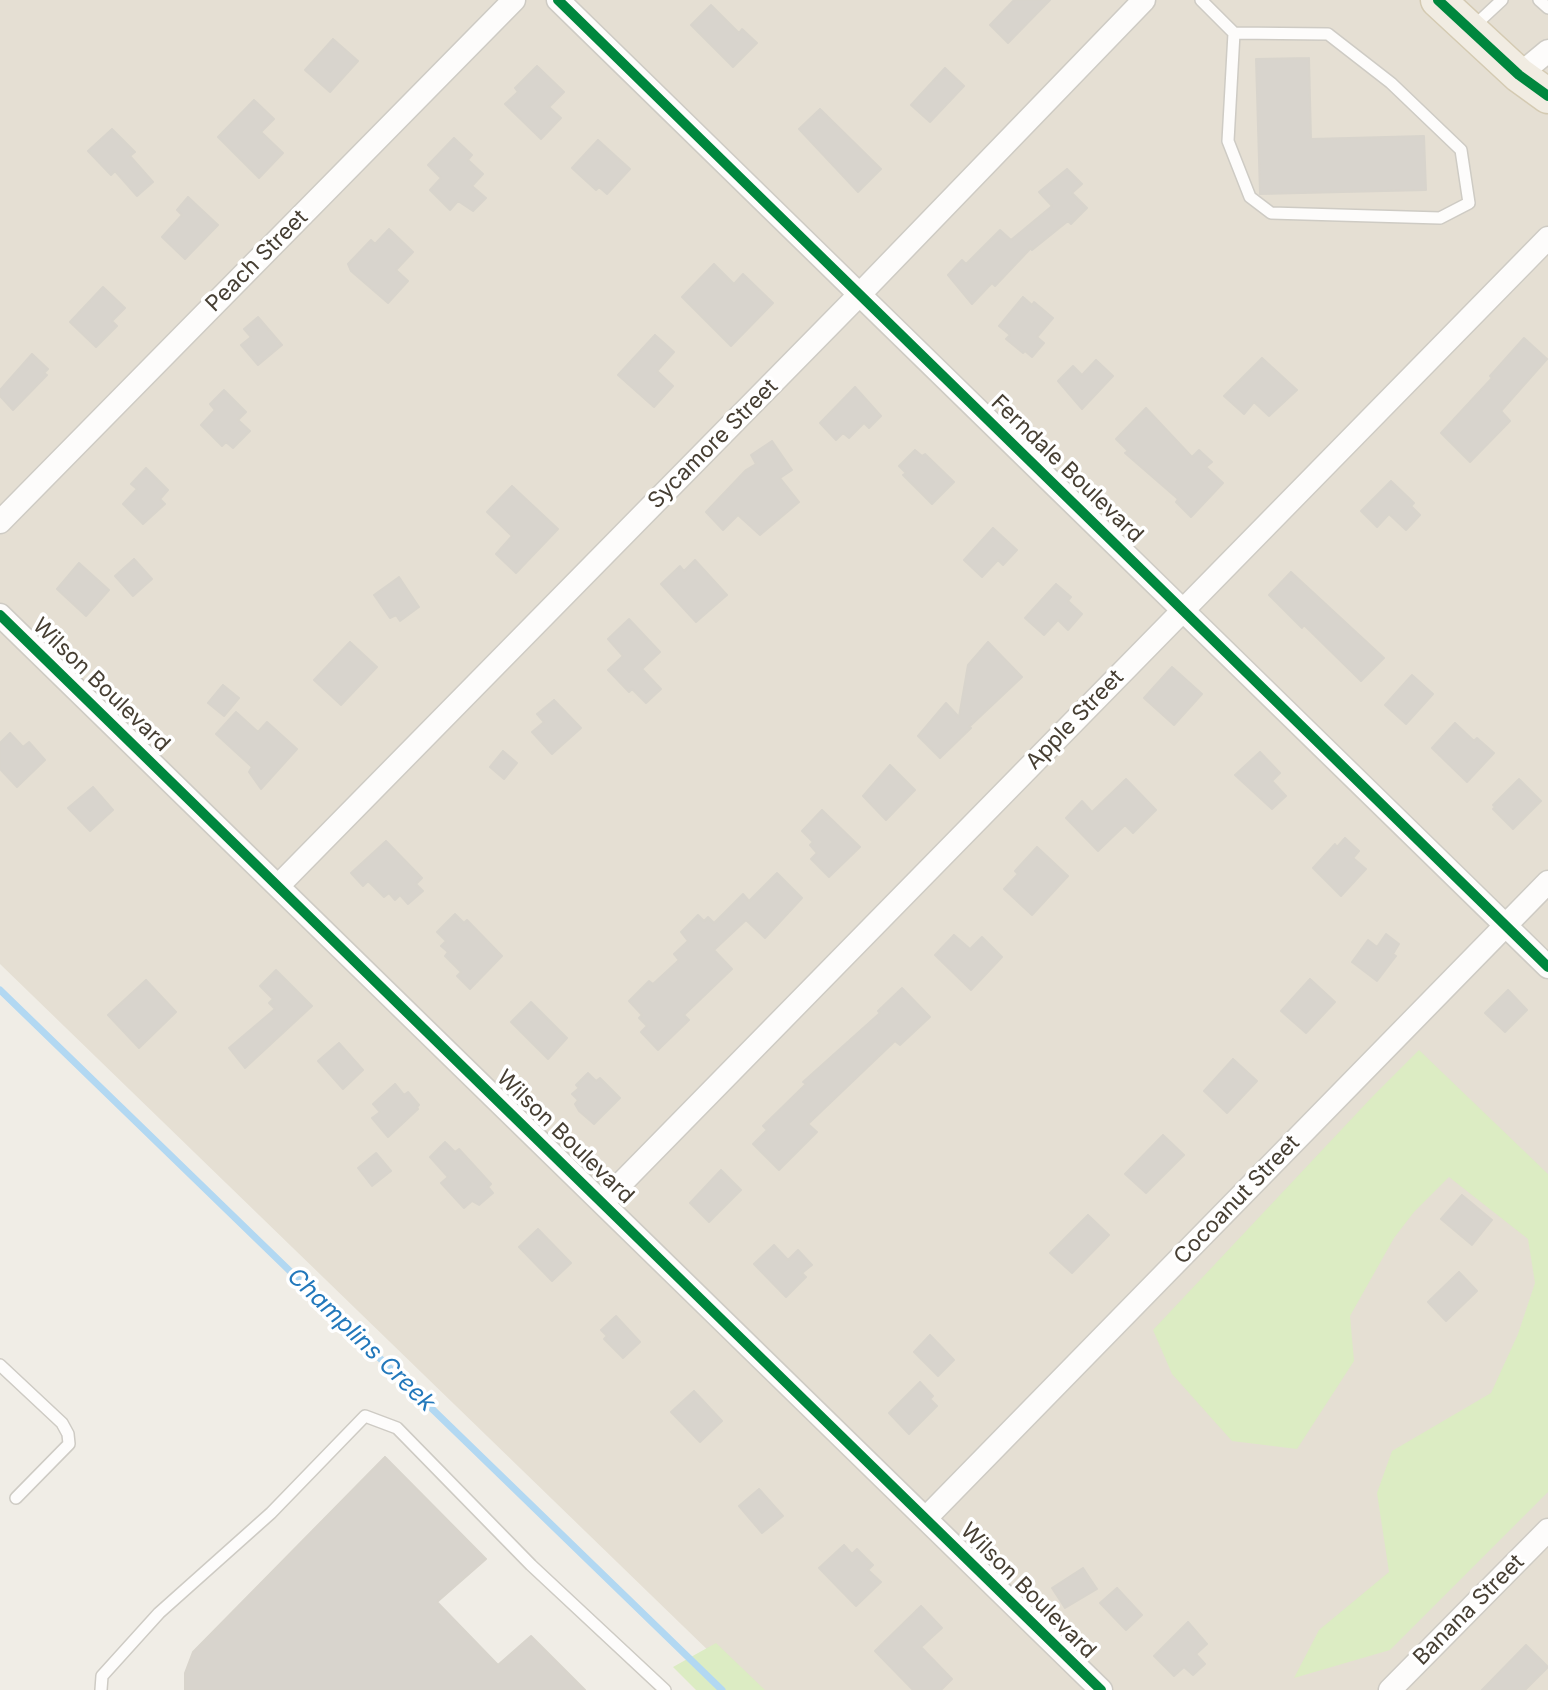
<!DOCTYPE html>
<style>
body{margin:0}
canvas{display:block;background:#f0ede6}
</style>
<canvas width="1548" height="1690"></canvas>
<script>
const context = document.querySelector('canvas').getContext('2d');
context.lineJoin = 'round';
function fill(path, color) { context.fillStyle = color; context.fill(path, 'evenodd'); }
const shape = rows => new Path2D(rows.map(r => 'M' + r).join(''));
function trace(path, color, width, dash) { context.strokeStyle = color; context.lineWidth = width; context.lineCap = dash ? 'butt' : 'round'; context.setLineDash(dash || []); context.stroke(path); }
function write(font, color, halo, rows, align = 'center') {
  context.font = font + ' Inter,sans-serif'; context.lineWidth = 7; context.setLineDash([]); context.textBaseline = 'middle'; context.strokeStyle = halo; context.fillStyle = color; for (const [text, x, y, turn = 0] of rows) {
    context.save(); context.translate(x, y); context.rotate((+turn || 0) * Math.PI / 180); context.textAlign = isNaN(turn) ? turn : align; if (halo) context.strokeText(text, 0, 0); context.fillText(text, 0, 0); context.restore();
  }
}
fill(shape([
 [0,0,1548,0,1548,1690,749,1690,0,964]
]), '#e5dfd3');
fill(shape([
 [1419,1050,1548,1174,1548,1492,1390,1650,1294,1678,1319,1630,1389,1572,1377,1493,1392,1451,1491,1393,1518,1334,1535,1283,1528,1239,1449,1177,1414,1212,1394,1238,1350,1316,1354,1361,1297,1449,1232,1441,1172,1374,1153,1330,1373,1096],
 [716,1643,765,1690,696,1690,673,1667]
]), '#dcecc3');
trace(shape([
 [0,990,722,1690]
]), '#b2d8f2', 7);
const building = shape([
 [1014,0,1050,0,1008,43,990,25,1014,0],
 [711,5,739,33,742,29,757,43,733,67,691,25,711,5],
 [333,39,358,61,330,92,305,70,333,39],
 [1309,58,1311,139,1424,136,1426,190,1260,194,1256,59,1309,58],
 [537,66,564,92,549,107,561,118,541,139,505,104,518,92,515,88,537,66],
 [945,68,964,86,930,122,911,105,945,68],
 [254,100,274,119,261,132,283,153,259,178,218,137,254,100],
 [820,109,881,169,858,192,799,129,820,109],
 [112,129,135,152,130,156,153,182,137,196,115,171,111,175,88,151,112,129],
 [454,138,472,155,468,160,483,174,472,186,486,198,473,211,458,201,450,210,430,190,441,178,428,165,454,138],
 [598,140,630,169,607,194,599,187,596,190,572,168,598,140],
 [1067,169,1082,184,1072,193,1087,208,1071,224,1068,221,1032,250,1031,248,995,286,992,283,972,304,948,275,962,260,966,264,1000,230,1011,240,1052,206,1039,192,1067,169],
 [188,197,218,225,185,259,162,237,182,215,177,210,188,197],
 [389,229,413,252,396,270,408,281,388,303,351,271,348,264,371,240,375,244,389,229],
 [714,264,734,284,743,274,773,303,731,346,682,297,714,264],
 [103,287,125,308,112,321,117,326,96,347,70,322,103,287],
 [1023,297,1032,305,1034,302,1053,318,1037,337,1044,343,1032,357,1025,351,1023,353,1006,339,1010,335,999,326,1023,297],
 [258,317,282,345,258,365,241,345,251,337,244,329,258,317],
 [655,335,674,352,657,371,673,386,654,407,618,375,655,335],
 [1524,338,1547,359,1501,411,1510,421,1470,462,1441,433,1492,378,1490,376,1524,338],
 [32,354,48,369,44,373,47,375,13,410,0,396,0,390,32,354],
 [1262,358,1297,390,1269,416,1254,402,1244,414,1224,396,1262,358],
 [1096,360,1113,376,1082,409,1058,381,1073,366,1082,375,1096,360],
 [855,387,881,416,869,428,864,423,849,438,843,433,836,440,820,423,855,387],
 [224,390,246,412,238,420,250,431,233,448,226,442,222,446,201,425,215,410,210,404,224,390],
 [1146,408,1192,457,1199,450,1212,462,1206,467,1223,483,1191,517,1176,502,1178,499,1125,453,1128,451,1116,439,1146,408],
 [772,441,792,470,780,478,799,502,760,535,738,515,723,530,706,512,746,470,756,464,751,455,772,441],
 [915,450,922,456,925,454,954,482,932,504,903,475,906,473,899,466,915,450],
 [146,468,168,490,160,499,165,504,143,524,123,504,137,489,131,484,146,468],
 [1391,481,1414,503,1411,506,1420,515,1406,530,1389,514,1377,527,1361,511,1391,481],
 [512,486,558,529,516,573,496,554,512,536,487,512,512,486],
 [993,528,1017,550,1003,565,998,560,982,577,964,560,993,528],
 [134,559,152,579,133,596,115,576,134,559],
 [695,560,727,595,696,622,661,584,680,566,684,571,695,560],
 [79,563,109,590,86,616,57,589,79,563],
 [1291,572,1384,658,1361,681,1304,625,1302,628,1269,595,1291,572],
 [399,577,419,607,400,621,396,615,390,618,374,595,399,577],
 [1056,584,1071,597,1068,601,1082,614,1068,630,1058,620,1044,635,1025,618,1056,584],
 [629,619,660,652,642,669,661,689,646,703,632,689,629,692,608,670,623,656,608,639,629,619],
 [350,642,377,667,341,705,314,680,350,642],
 [988,642,1022,677,969,727,971,728,940,758,918,736,946,703,959,717,968,665,988,642],
 [1172,667,1202,694,1174,725,1144,698,1172,667],
 [1412,675,1433,694,1406,724,1385,705,1412,675],
 [223,685,239,698,224,716,208,703,223,685],
 [554,700,581,728,552,754,532,732,544,722,537,714,554,700],
 [236,712,258,732,267,722,297,749,261,789,249,772,252,767,216,734,236,712],
 [1455,723,1474,741,1477,738,1494,753,1467,782,1432,748,1455,723],
 [10,733,23,747,29,742,45,760,17,787,0,769,0,743,10,733],
 [503,751,517,763,504,779,490,767,503,751],
 [1260,752,1280,773,1272,781,1286,796,1272,809,1235,775,1260,752],
 [890,765,915,790,886,820,863,796,890,765],
 [1126,779,1156,810,1133,833,1125,825,1098,851,1066,818,1082,801,1092,812,1126,779],
 [1519,779,1541,801,1513,829,1493,809,1495,807,1493,805,1519,779],
 [93,787,113,810,90,831,68,808,93,787],
 [822,810,860,847,829,877,811,859,817,853,810,845,813,842,802,831,822,810],
 [1345,838,1359,851,1353,858,1366,869,1341,896,1313,868,1335,844,1337,847,1345,838],
 [386,841,422,878,416,884,423,891,408,904,400,895,395,900,389,893,384,897,368,881,363,886,351,873,386,841],
 [1037,847,1068,876,1032,915,1004,889,1018,874,1015,871,1037,847],
 [777,873,802,898,765,938,746,920,714,950,732,969,684,1015,689,1020,658,1050,641,1032,647,1026,639,1018,642,1015,629,1001,649,981,653,984,679,960,674,954,688,941,681,932,698,915,704,921,708,917,714,923,743,894,749,901,777,873],
 [455,914,464,923,467,920,502,956,470,989,457,976,461,972,445,956,448,952,441,946,446,941,437,932,455,914],
 [1386,934,1399,944,1393,954,1396,956,1377,981,1352,962,1368,940,1377,947,1386,934],
 [954,935,970,949,982,937,1002,957,971,990,935,955,954,935],
 [276,970,312,1006,245,1068,229,1048,275,1009,269,1003,273,999,260,986,276,970],
 [1310,979,1335,1002,1306,1033,1281,1011,1310,979],
 [146,980,176,1012,139,1048,108,1015,146,980],
 [902,988,930,1017,900,1045,895,1041,808,1124,817,1132,779,1170,753,1144,767,1130,763,1126,806,1084,803,1082,880,1013,878,1011,902,988],
 [1508,990,1527,1010,1505,1032,1485,1013,1508,990],
 [531,1002,567,1038,548,1059,511,1022,531,1002],
 [339,1043,363,1070,343,1089,318,1061,339,1043],
 [1233,1059,1257,1081,1227,1113,1204,1091,1233,1059],
 [588,1073,596,1081,600,1078,620,1098,594,1124,579,1111,575,1104,578,1100,572,1094,579,1088,576,1085,588,1073],
 [395,1084,404,1095,408,1092,419,1105,417,1107,418,1109,388,1137,372,1118,380,1112,373,1104,395,1084],
 [1163,1135,1184,1155,1146,1193,1125,1174,1163,1135],
 [445,1142,455,1152,459,1149,491,1184,488,1187,493,1193,479,1205,472,1201,464,1208,441,1183,448,1177,430,1157,445,1142],
 [376,1153,391,1171,372,1186,358,1168,376,1153],
 [721,1170,741,1190,709,1222,690,1203,721,1170],
 [1462,1195,1492,1220,1472,1245,1441,1219,1462,1195],
 [1088,1215,1109,1235,1072,1273,1050,1253,1088,1215],
 [538,1229,571,1263,552,1281,519,1247,538,1229],
 [774,1245,788,1260,798,1250,812,1265,802,1273,806,1277,786,1297,754,1264,774,1245],
 [1459,1272,1477,1291,1446,1321,1428,1302,1459,1272],
 [616,1316,640,1342,623,1358,604,1339,607,1336,601,1330,616,1316],
 [930,1335,954,1360,938,1376,914,1352,930,1335],
 [920,1382,933,1396,930,1399,937,1406,909,1434,889,1413,920,1382],
 [694,1391,722,1421,700,1442,671,1412,694,1391],
 [385,1457,486,1559,437,1602,498,1665,531,1636,585,1690,185,1690,185,1673,193,1652,385,1457],
 [759,1489,783,1516,762,1533,739,1506,759,1489],
 [844,1545,852,1554,857,1549,873,1565,868,1570,881,1582,856,1606,819,1568,844,1545],
 [1083,1568,1097,1589,1065,1608,1052,1588,1083,1568],
 [1117,1588,1142,1615,1126,1630,1100,1603,1117,1588],
 [921,1606,942,1628,921,1647,952,1679,941,1690,913,1690,875,1651,921,1606],
 [1188,1622,1207,1644,1196,1654,1205,1664,1193,1675,1184,1667,1174,1676,1154,1656,1188,1622],
 [1526,1645,1548,1667,1525,1690,1482,1690,1526,1645]
]);
fill(building, '#d8d4cd');
trace(building, '#d8d4cc', 2);
const lane = shape([
 [1201,0,1234,33,1328,34,1391,83,1461,150,1469,203,1440,218,1271,213,1250,197,1228,141,1234,33],
 [1539,0,1548,8],
 [1473,27,1502,0],
 [0,1365,62,1423,68,1434,69,1444,16,1498],
 [101,1690,102,1676,159,1613,271,1513,365,1416,397,1428,531,1565,665,1690]
]);
const street = shape([
 [558,0,1548,967],
 [1519,75,1548,51],
 [0,522,514,0],
 [0,615,1101,1690],
 [279,885,860,294,1144,0],
 [603,1202,1548,238],
 [926,1518,1548,882],
 [1390,1690,1548,1530]
]);
const primary = shape([
 [1438,0,1519,75,1548,96]
]);
trace(lane, '#cecbc4', 14);
trace(street, '#cecbc4', 25);
trace(primary, '#d4cab2', 37);
trace(lane, '#fdfcfb', 11);
trace(street, '#fdfcfb', 22);
trace(primary, '#f1ece2', 34);
trace(shape([
 [558,0,1548,967],
 [1438,0,1519,75,1548,96],
 [0,615,1101,1690]
]), '#00873e', 10);
write('22px', '#463e32', '#fff', [
 ["Peach Street",257,261,-45],
 ["Sycamore Street",713,444,-45],
 ["Ferndale Boulevard",1067,469,44],
 ["Wilson Boulevard",101,685,44],
 ["Apple Street",1075,720,-46],
 ["Wilson Boulevard",565,1137,44],
 ["Cocoanut Street",1237,1200,-46],
 ["Wilson Boulevard",1028,1591,45],
 ["Banana Street",1469,1610,-45]
]);
write('italic 24px', '#2278bb', '#fff', [
 ["Champlins Creek",361,1340,44]
]);
</script>
